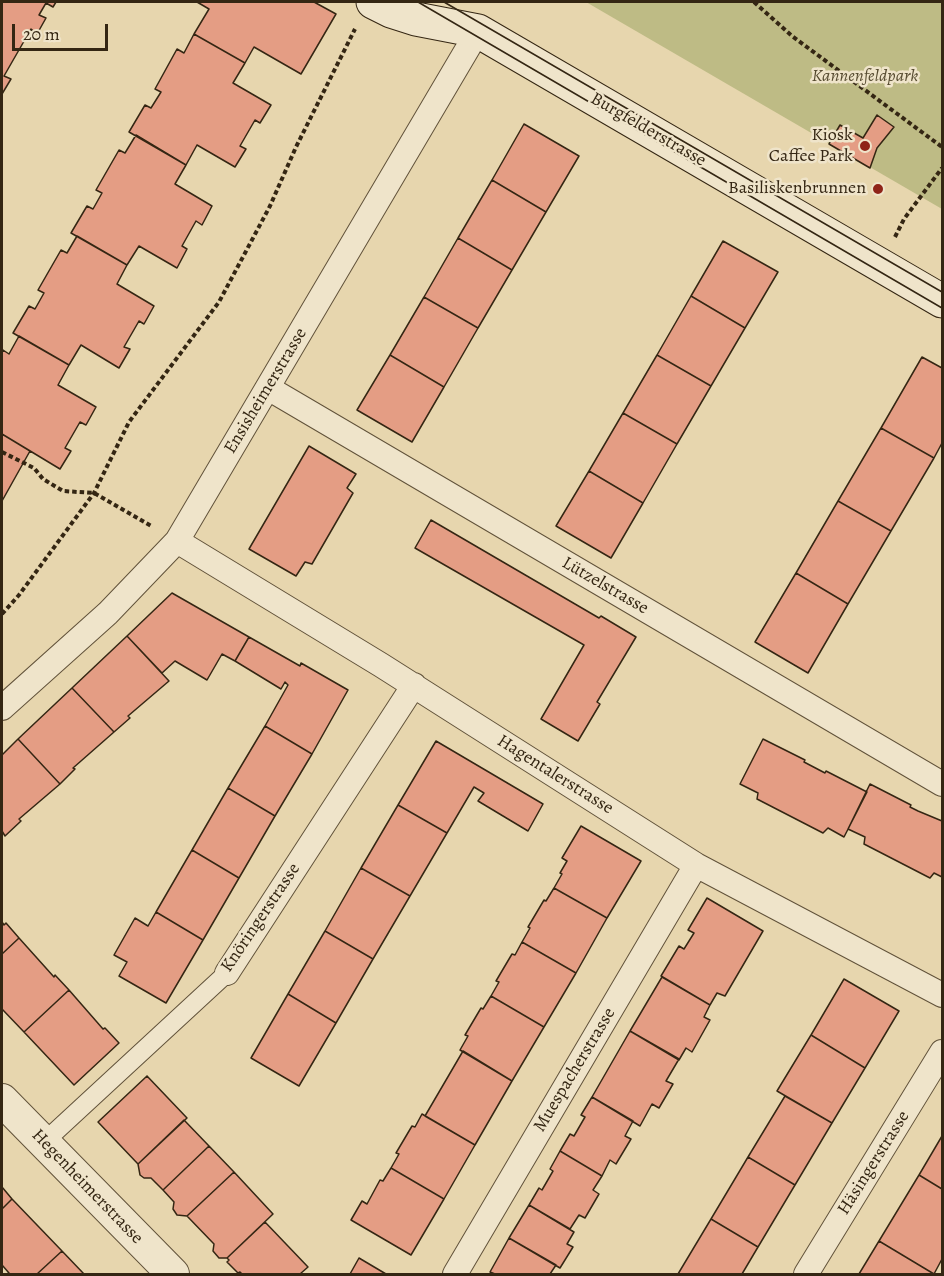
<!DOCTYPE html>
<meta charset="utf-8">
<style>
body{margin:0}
#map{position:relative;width:944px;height:1276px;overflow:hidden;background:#e7d6ae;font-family:Alegreya,serif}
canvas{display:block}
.frame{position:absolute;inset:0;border:3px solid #342613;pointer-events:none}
.scale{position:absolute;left:12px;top:24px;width:96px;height:27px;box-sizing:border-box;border:3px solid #342613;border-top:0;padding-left:8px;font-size:18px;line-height:21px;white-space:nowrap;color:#342613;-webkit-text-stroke:4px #efe4ca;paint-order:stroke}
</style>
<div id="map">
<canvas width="944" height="1276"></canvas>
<div class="frame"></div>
<div class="scale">20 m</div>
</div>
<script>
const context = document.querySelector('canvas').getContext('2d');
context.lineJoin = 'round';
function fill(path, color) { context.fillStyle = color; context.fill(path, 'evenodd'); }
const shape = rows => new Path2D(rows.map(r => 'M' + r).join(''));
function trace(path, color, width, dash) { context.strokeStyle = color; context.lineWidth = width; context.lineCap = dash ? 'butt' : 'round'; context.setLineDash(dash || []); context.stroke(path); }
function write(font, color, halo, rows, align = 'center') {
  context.font = font + ' Alegreya,serif'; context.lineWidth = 5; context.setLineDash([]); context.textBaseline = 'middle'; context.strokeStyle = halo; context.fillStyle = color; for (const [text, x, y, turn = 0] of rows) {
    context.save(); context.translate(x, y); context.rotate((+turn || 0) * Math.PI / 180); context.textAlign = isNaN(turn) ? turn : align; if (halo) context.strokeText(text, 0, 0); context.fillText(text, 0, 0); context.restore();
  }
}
fill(shape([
 [586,2,942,2,942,209]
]), '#bebb85');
const building = shape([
 [2,2,56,2,53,7,46,3,39,15,46,18,37,34,31,29,4,76,11,79,2,94,2,2],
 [197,2,314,2,336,14,301,74,254,47,245,63,194,34,209,9,197,2],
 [194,34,245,63,233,83,271,105,260,123,255,120,240,146,246,149,235,167,197,145,186,165,129,132,145,105,151,108,161,92,155,89,177,49,184,53,194,34],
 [877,115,894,127,877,148,870,168,829,144,840,125,863,138,877,115],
 [524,124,579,156,546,212,492,180,524,124],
 [136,135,186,165,175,184,212,206,202,225,196,221,182,246,187,249,177,268,139,246,127,265,71,233,87,206,93,209,102,193,96,190,119,150,125,153,136,135],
 [492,180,546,212,512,270,458,238,492,180],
 [77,236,127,265,117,284,154,306,144,324,139,321,124,347,130,349,119,368,81,345,69,365,13,333,29,306,35,309,44,293,38,290,61,250,67,253,77,236],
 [458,238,512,270,478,328,424,297,458,238],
 [723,241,778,272,745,328,691,296,723,241],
 [691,296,745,328,711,386,657,355,691,296],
 [424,297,478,328,444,387,390,355,424,297],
 [19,336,69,365,58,385,96,407,86,425,80,422,65,448,71,451,60,469,2,434,2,353,3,350,9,354,19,336],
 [390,355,444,387,412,442,357,410,390,355],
 [657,355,711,386,677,444,623,413,657,355],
 [922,357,942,368,942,443,934,458,881,428,922,357],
 [623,413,677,444,643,503,589,471,623,413],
 [881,428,934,458,891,531,838,501,881,428],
 [2,434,30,451,2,501,2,434],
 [309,446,356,474,347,488,353,493,312,564,305,562,296,576,249,549,309,446],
 [589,471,643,503,611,558,556,526,589,471],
 [838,501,891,531,848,604,796,573,838,501],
 [431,520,599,618,601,616,636,637,597,702,600,704,578,741,541,719,584,645,415,548,431,520],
 [796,573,848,604,808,673,755,642,796,573],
 [172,593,249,637,235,661,222,654,207,680,175,661,162,673,127,636,172,593],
 [127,636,169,681,128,716,130,718,114,732,72,688,127,636],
 [249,637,300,666,301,663,348,690,312,754,265,726,288,685,285,682,281,689,235,661,249,637],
 [72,688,114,732,73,768,75,769,60,784,18,739,72,688],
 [265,726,312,754,275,816,228,788,265,726],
 [18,739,60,784,19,819,21,821,5,836,2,831,2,755,18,739],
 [763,739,805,760,804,762,825,773,826,771,867,792,844,837,828,828,823,833,757,799,758,793,740,784,763,739],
 [436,741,543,804,528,831,478,801,484,793,474,787,447,833,398,805,436,741],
 [870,784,911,805,910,807,918,811,942,821,942,877,934,873,930,878,864,844,865,837,848,829,870,784],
 [228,788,275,816,239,878,192,850,228,788],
 [398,805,447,833,410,896,361,868,398,805],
 [581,826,641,861,607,918,554,888,562,874,560,873,567,861,562,858,581,826],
 [192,850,239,878,203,940,156,912,192,850],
 [361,868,410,896,373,959,325,931,361,868],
 [554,888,607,918,576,973,522,942,530,928,528,927,544,900,546,901,554,888],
 [707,898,763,931,725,996,717,993,710,1005,661,976,679,946,684,949,694,933,688,930,707,898],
 [156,912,203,940,166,1003,119,976,127,962,114,955,135,918,148,926,156,912],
 [2,922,4,925,6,923,19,938,2,954,2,922],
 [325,931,373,959,336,1023,288,994,325,931],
 [19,938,54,977,55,975,69,990,24,1032,2,1009,2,954,19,938],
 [522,942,576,973,544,1027,491,996,499,982,496,981,512,954,515,955,522,942],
 [662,977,710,1005,704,1017,710,1020,692,1052,686,1048,679,1060,630,1031,662,977],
 [844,979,899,1011,865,1068,811,1035,844,979],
 [69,990,103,1029,105,1028,119,1043,74,1085,24,1032,69,990],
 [288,994,336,1023,299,1086,251,1058,288,994],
 [491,996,544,1027,512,1081,460,1050,468,1036,465,1035,481,1008,483,1009,491,996],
 [630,1031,679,1059,666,1081,673,1084,659,1108,652,1104,640,1126,592,1097,630,1031],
 [811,1035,865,1068,832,1123,777,1091,811,1035],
 [463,1051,512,1081,475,1145,425,1116,463,1051],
 [147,1076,187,1118,138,1164,98,1122,147,1076],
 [785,1096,832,1123,795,1185,748,1157,785,1096],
 [592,1097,633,1121,625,1136,631,1139,616,1164,610,1160,602,1176,560,1151,570,1134,574,1136,585,1117,581,1115,592,1097],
 [422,1114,475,1145,444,1199,391,1168,399,1154,396,1153,412,1126,415,1127,422,1114],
 [184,1120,209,1146,163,1190,151,1178,144,1178,140,1175,138,1164,184,1120],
 [942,1136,942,1189,919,1175,942,1136],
 [209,1146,234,1172,187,1216,177,1215,173,1209,174,1202,163,1190,209,1146],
 [560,1151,602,1176,593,1190,599,1194,585,1218,579,1215,570,1229,529,1205,539,1188,542,1190,553,1171,550,1169,560,1151],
 [748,1157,795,1185,758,1247,711,1219,748,1157],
 [391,1168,444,1199,411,1255,351,1220,362,1201,367,1204,380,1180,383,1181,391,1168],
 [234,1172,273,1214,227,1258,219,1258,213,1251,214,1244,187,1216,234,1172],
 [919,1175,942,1189,942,1259,934,1274,879,1241,919,1175],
 [2,1187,12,1199,2,1209,2,1187],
 [12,1199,62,1251,37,1274,7,1274,9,1273,2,1265,2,1209,12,1199],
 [529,1205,574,1232,567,1244,573,1247,560,1268,509,1238,529,1205],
 [711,1219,758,1247,742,1274,678,1274,711,1219],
 [265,1222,308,1267,300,1274,242,1274,240,1272,238,1273,227,1262,229,1260,227,1258,265,1222],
 [509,1238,556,1265,550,1274,495,1274,490,1272,509,1238],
 [879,1241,934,1274,859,1274,879,1241],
 [62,1251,84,1274,37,1274,62,1251],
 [359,1258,386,1274,350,1274,359,1258]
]);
fill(building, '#e49d84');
trace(building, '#342613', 1.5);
const pedestrian = shape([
 [43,1143,227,973]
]);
const minor = shape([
 [268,388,942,784],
 [177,541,381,665,696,865,942,995],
 [2,708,108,613,177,541,478,31],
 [227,973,414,685],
 [455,1274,696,865],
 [806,1274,942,1052]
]);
const tertiary = shape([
 [2,1100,173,1274]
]);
const secondary = shape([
 [373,2,391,11,416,19,478,31,942,301]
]);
trace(pedestrian, '#61523a', 20);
trace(minor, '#61523a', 26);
trace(tertiary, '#61523a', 34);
trace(secondary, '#342613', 35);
trace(shape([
 [754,2,792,36,942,147],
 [895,237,904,219,942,168],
 [2,452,34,468,43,479,63,491,94,493,153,527],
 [2,614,19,595,94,493,129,422,219,302,270,206,296,147,355,29]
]), '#342613', 4, [4.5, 3]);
trace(pedestrian, '#efe4ca', 18);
trace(minor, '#efe4ca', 24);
trace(tertiary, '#efe4ca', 32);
trace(secondary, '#efe4ca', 33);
trace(shape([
 [418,2,942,308],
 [444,2,942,292]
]), '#342613', 1.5);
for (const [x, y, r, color] of [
 [865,146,6,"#8f2418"],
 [878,189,6,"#8f2418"]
]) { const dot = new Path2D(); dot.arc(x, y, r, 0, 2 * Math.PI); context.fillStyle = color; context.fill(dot); trace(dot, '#efe4ca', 2); }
write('italic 18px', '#564b30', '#efe4ca', [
 ["Kannenfeldpark",865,77]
]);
write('18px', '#342613', '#efe4ca', [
 ["Burgfelderstrasse",648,130,30],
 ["Ensisheimerstrasse",266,391,-59],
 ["Lützelstrasse",605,586,30],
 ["Hagentalerstrasse",555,775,32],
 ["Knöringerstrasse",261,918,-56],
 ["Muespacherstrasse",575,1070,-59],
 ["Häsingerstrasse",874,1163,-58],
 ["Hegenheimerstrasse",87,1187,46]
]);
write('18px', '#342613', '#efe4ca', [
 ["Kiosk",853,136],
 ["Caffee Park",853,157],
 ["Basiliskenbrunnen",866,189]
], 'right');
</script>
